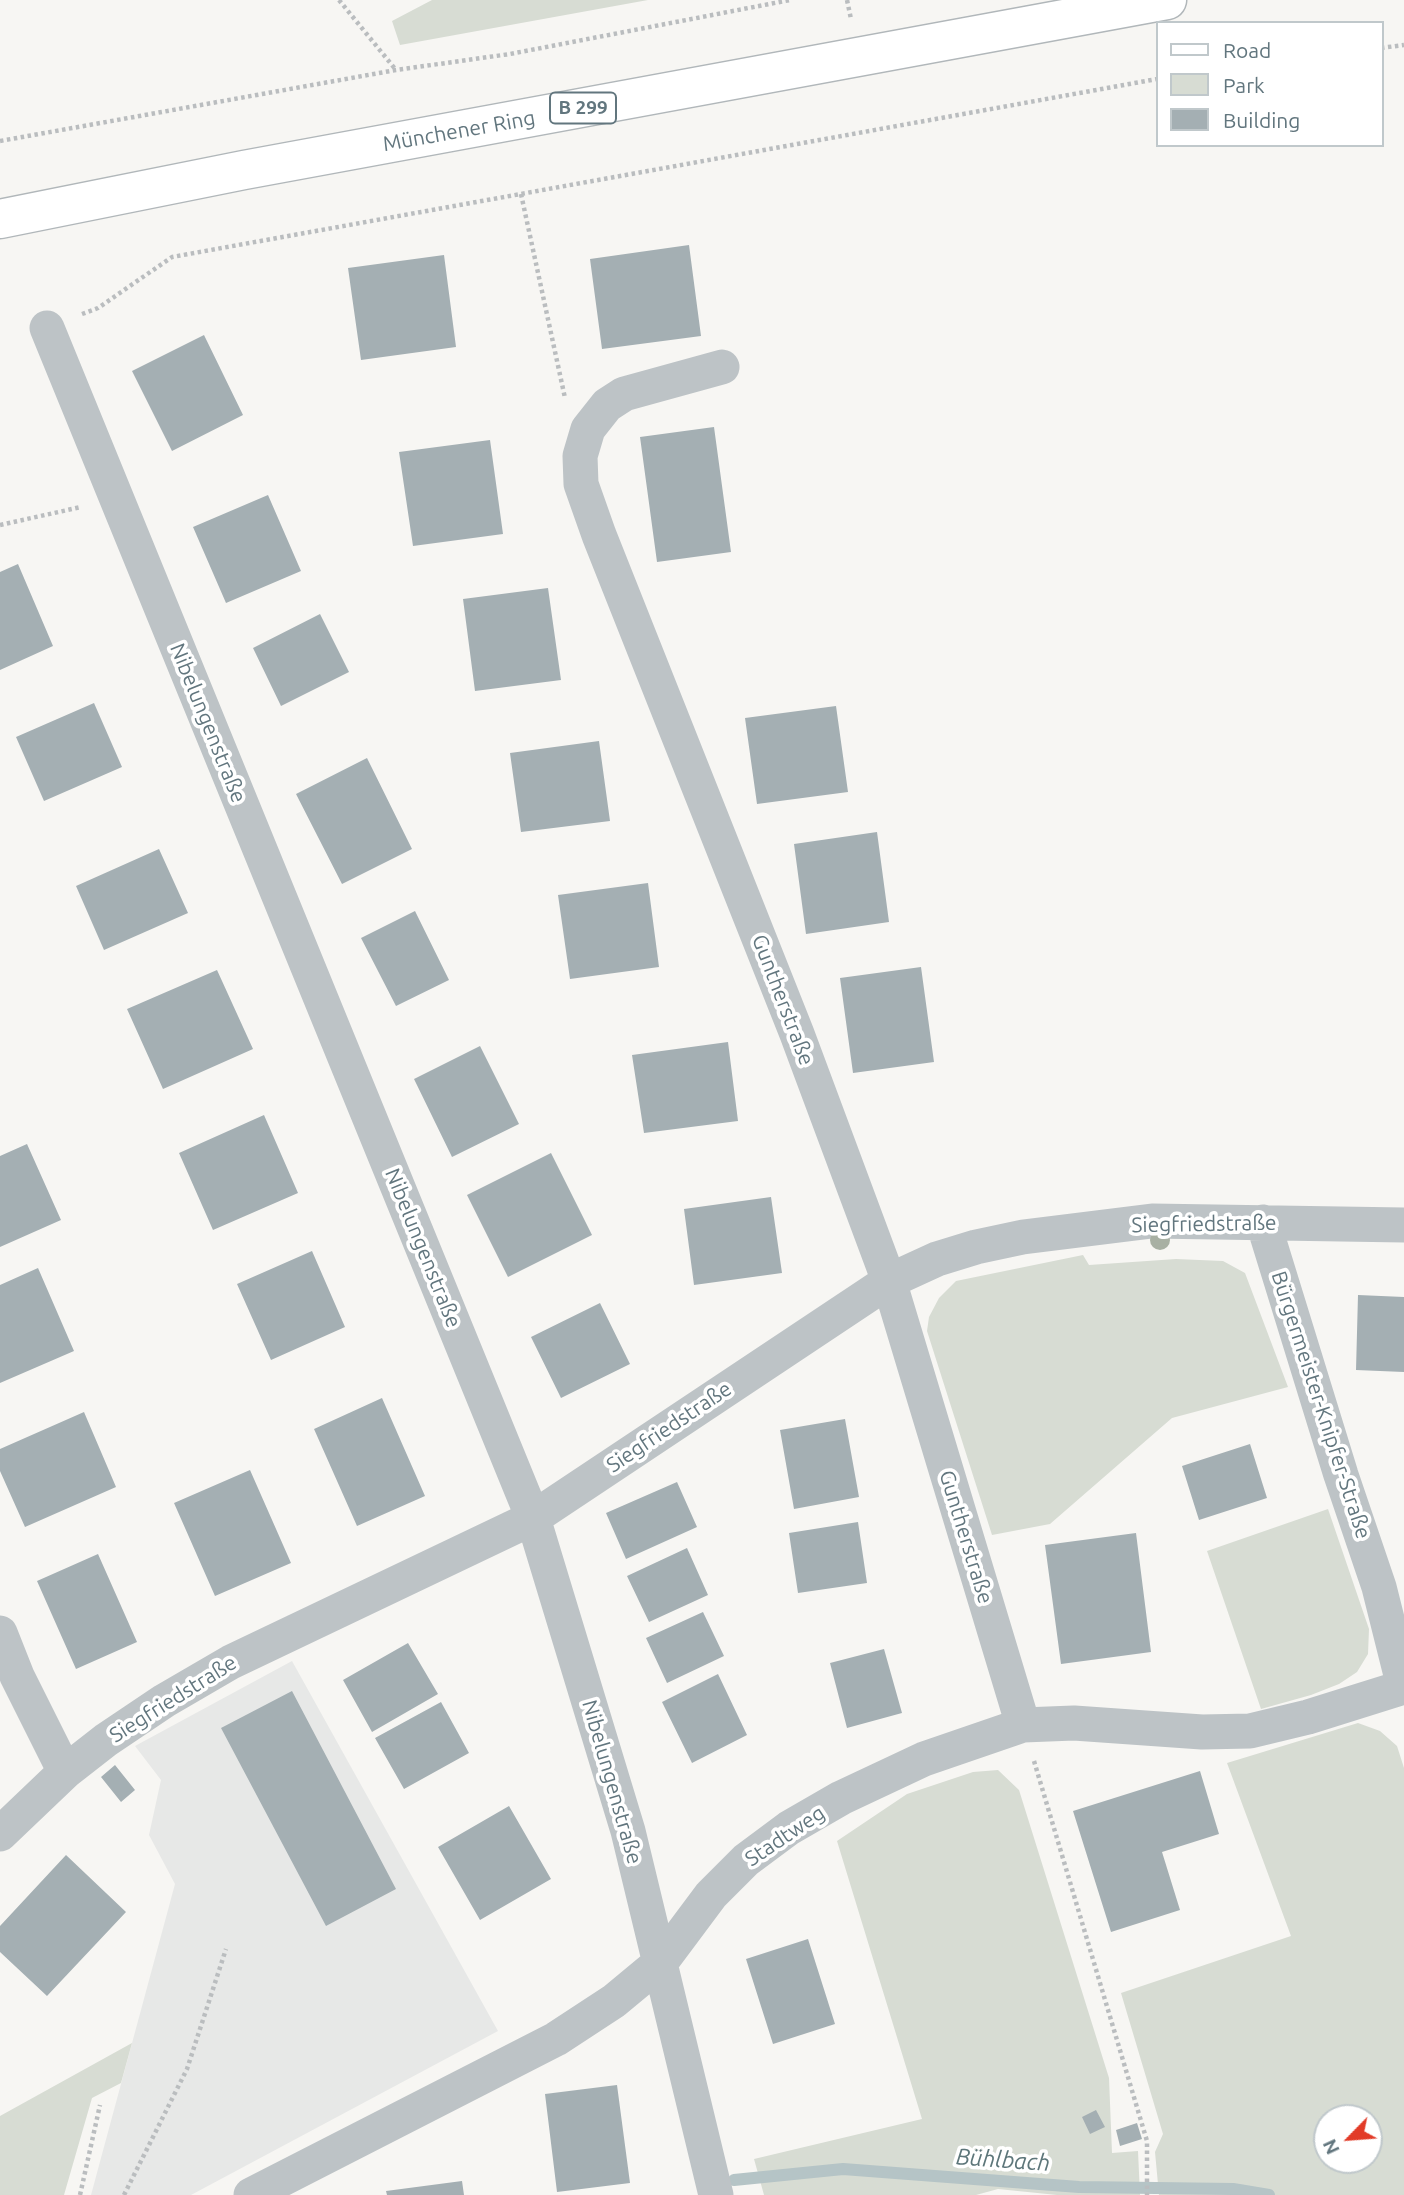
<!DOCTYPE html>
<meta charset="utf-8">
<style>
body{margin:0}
#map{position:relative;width:1404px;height:2195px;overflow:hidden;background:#f7f6f3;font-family:Ubuntu,sans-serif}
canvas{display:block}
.legend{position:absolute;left:1156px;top:21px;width:228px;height:126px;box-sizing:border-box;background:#fff;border:2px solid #c0c8cb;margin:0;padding:9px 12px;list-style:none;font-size:21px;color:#62767e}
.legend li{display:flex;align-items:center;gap:14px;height:35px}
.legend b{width:35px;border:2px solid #c0c8cb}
.north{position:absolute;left:1313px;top:2104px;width:70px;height:70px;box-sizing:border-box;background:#fff;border:2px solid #c0c8cb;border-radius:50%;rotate:245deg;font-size:19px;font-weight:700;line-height:28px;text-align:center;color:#62767e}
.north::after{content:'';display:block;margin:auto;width:24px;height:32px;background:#e23b28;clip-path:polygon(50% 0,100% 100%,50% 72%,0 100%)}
</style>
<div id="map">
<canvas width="1404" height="2195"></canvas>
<ul class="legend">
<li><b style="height:9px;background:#fff"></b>Road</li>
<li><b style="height:19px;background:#d7dcd3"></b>Park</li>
<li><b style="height:19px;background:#a4afb3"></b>Building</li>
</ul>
<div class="north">N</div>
</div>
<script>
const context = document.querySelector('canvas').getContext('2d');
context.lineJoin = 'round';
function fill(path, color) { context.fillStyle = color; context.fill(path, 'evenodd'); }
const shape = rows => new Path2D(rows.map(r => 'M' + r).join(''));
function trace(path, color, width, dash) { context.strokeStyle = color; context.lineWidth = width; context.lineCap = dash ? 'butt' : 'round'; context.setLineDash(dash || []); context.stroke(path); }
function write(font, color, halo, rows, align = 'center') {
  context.font = font + ' Ubuntu,sans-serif'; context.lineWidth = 7; context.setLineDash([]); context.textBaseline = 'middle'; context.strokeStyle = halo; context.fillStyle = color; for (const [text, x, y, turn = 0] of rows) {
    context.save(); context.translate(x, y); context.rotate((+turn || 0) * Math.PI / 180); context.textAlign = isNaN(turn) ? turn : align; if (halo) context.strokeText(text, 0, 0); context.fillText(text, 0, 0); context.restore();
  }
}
fill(shape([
 [292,1661,498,2031,191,2195,91,2195,175,1884,149,1835,161,1780,135,1746]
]), '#e7e8e7');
fill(shape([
 [432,0,648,0,400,45,392,21],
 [1083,1255,1089,1265,1176,1259,1223,1261,1245,1273,1288,1387,1172,1418,1050,1524,992,1535,927,1331,929,1317,939,1298,956,1281],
 [1328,1509,1369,1629,1368,1654,1357,1672,1339,1684,1311,1695,1261,1709,1207,1551],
 [1358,1723,1380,1731,1397,1746,1404,1768,1404,2195,1159,2195,1155,2152,1163,2134,1121,1993,1291,1936,1227,1763],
 [1327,2118,1369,2118,1369,2160,1327,2160],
 [998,1770,1019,1790,1109,2078,1112,2153,1138,2151,1140,2195,1057,2195,998,2189,976,2195,764,2195,754,2159,922,2119,837,1841,907,1794,973,1772],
 [132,2043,121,2083,92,2098,64,2195,0,2195,0,2116]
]), '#d7dcd3');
trace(shape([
 [734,2180,843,2169,1079,2187,1233,2189,1269,2195]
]), '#b5c4c6', 12);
fill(shape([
 [689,245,701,336,602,349,590,259],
 [444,255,456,347,361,360,348,268],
 [204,335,243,415,172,451,132,371],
 [714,427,731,552,657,562,640,437],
 [490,440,503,534,413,546,399,452],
 [268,495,301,571,226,603,193,527],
 [18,564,53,646,0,670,0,572],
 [548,588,561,680,475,691,463,599],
 [320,614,349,672,281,706,253,648],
 [94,703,122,767,44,801,16,737],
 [836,706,848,792,757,804,745,718],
 [599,741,610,821,521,832,510,753],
 [367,758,412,849,342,884,296,794],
 [877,832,889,922,806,934,794,844],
 [159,849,188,913,104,950,76,886],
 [648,883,659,967,570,979,558,895],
 [415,911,449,980,396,1006,361,938],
 [921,967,934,1062,853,1073,840,978],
 [217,970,253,1049,163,1089,127,1009],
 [728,1042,738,1121,644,1133,632,1055],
 [480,1046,519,1124,452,1157,414,1079],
 [264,1115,298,1193,213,1230,179,1153],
 [27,1144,61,1220,0,1247,0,1156],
 [551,1153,592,1235,508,1277,467,1195],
 [771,1197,782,1273,694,1285,684,1209],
 [312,1251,345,1327,271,1360,237,1284],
 [38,1268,74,1351,0,1383,0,1285],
 [1358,1295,1404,1297,1404,1372,1356,1370],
 [600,1303,630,1364,561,1398,531,1337],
 [382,1398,425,1496,357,1526,314,1429],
 [84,1412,116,1487,25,1527,0,1471,0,1449],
 [845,1419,859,1497,794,1509,780,1430],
 [1250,1444,1267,1498,1199,1520,1182,1466],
 [250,1470,291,1563,215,1596,174,1503],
 [677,1482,697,1527,626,1559,606,1513],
 [858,1522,867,1583,798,1593,789,1533],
 [1136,1533,1151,1652,1061,1664,1045,1545],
 [687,1548,708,1595,649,1622,627,1576],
 [98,1554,137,1642,76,1669,37,1581],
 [703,1612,724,1656,667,1683,646,1638],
 [408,1643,438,1694,372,1732,343,1680],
 [884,1649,902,1713,847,1728,830,1663],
 [718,1674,747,1735,692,1763,662,1702],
 [292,1691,396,1889,326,1926,221,1728],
 [441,1702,469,1753,404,1789,375,1738],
 [115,1765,135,1790,121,1802,101,1777],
 [1200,1771,1219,1834,1162,1852,1180,1910,1111,1932,1073,1811],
 [509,1806,551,1879,480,1920,438,1847],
 [66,1855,126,1912,47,1996,0,1952,0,1926],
 [808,1939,835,2024,773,2044,746,1959],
 [617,2085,630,2183,557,2192,545,2094],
 [1096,2110,1105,2127,1090,2134,1082,2117],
 [1137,2123,1142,2139,1120,2146,1116,2130],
 [462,2181,464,2195,387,2195,386,2191]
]), '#a4afb3');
const primary = shape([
 [0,219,244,170,1167,0]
]);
trace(primary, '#b1b7ba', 41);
trace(shape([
 [339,0,396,70],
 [847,0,851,19],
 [1381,48,1404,45],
 [0,141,396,70,510,54,790,0],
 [521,194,565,398],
 [82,314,98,308,172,257,1157,79],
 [0,525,81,507],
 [1034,1761,1147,2141,1147,2195],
 [80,2195,100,2105],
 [124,2195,187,2069,226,1949]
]), '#babdbf', 4.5, [3.5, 3.5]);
trace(shape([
 [47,328,533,1518,628,1831,716,2195],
 [722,367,624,394,607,405,588,429,580,456,581,484,599,535,797,1034,889,1281,1023,1725],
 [0,1633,17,1676,65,1772],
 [0,1834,65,1772,106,1740,164,1701,231,1662,533,1518,889,1281,937,1259,976,1247,1023,1237,1152,1221,1404,1225],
 [251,2195,556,2039,614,2001,661,1962,711,1895,746,1860,789,1828,841,1798,924,1759,1023,1725,1074,1723,1202,1732,1250,1731,1308,1717,1404,1687,1379,1587,1341,1475,1263,1222]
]), '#bdc3c6', 35);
trace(primary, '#fff', 38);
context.fillStyle = '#a8b0a3';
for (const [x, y] of [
 [1160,1240]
]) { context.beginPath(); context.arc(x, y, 10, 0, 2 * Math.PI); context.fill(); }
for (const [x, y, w] of [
 [583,108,66]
]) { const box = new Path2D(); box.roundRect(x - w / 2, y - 15.5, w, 31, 5); context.fillStyle = '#fff'; context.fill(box); trace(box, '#62767e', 2); }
write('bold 19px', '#62767e', null, [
 ["B 299",583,108]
]);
write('21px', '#62767e', '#fff', [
 ["Münchener Ring",459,131,-10],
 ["Nibelungenstraße",208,723,68],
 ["Guntherstraße",783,1000,69],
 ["Siegfriedstraße",1204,1224,-1],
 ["Nibelungenstraße",423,1248,68],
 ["Bürgermeister-Knipfer-Straße",1321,1405,72],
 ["Siegfriedstraße",669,1427,-34],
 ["Guntherstraße",966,1537,73],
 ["Siegfriedstraße",173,1699,-32],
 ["Nibelungenstraße",612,1782,74],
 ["Stadtweg",785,1836,-34]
]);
write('italic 23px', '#5d767a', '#fff', [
 ["Bühlbach",1003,2160,4]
]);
</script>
